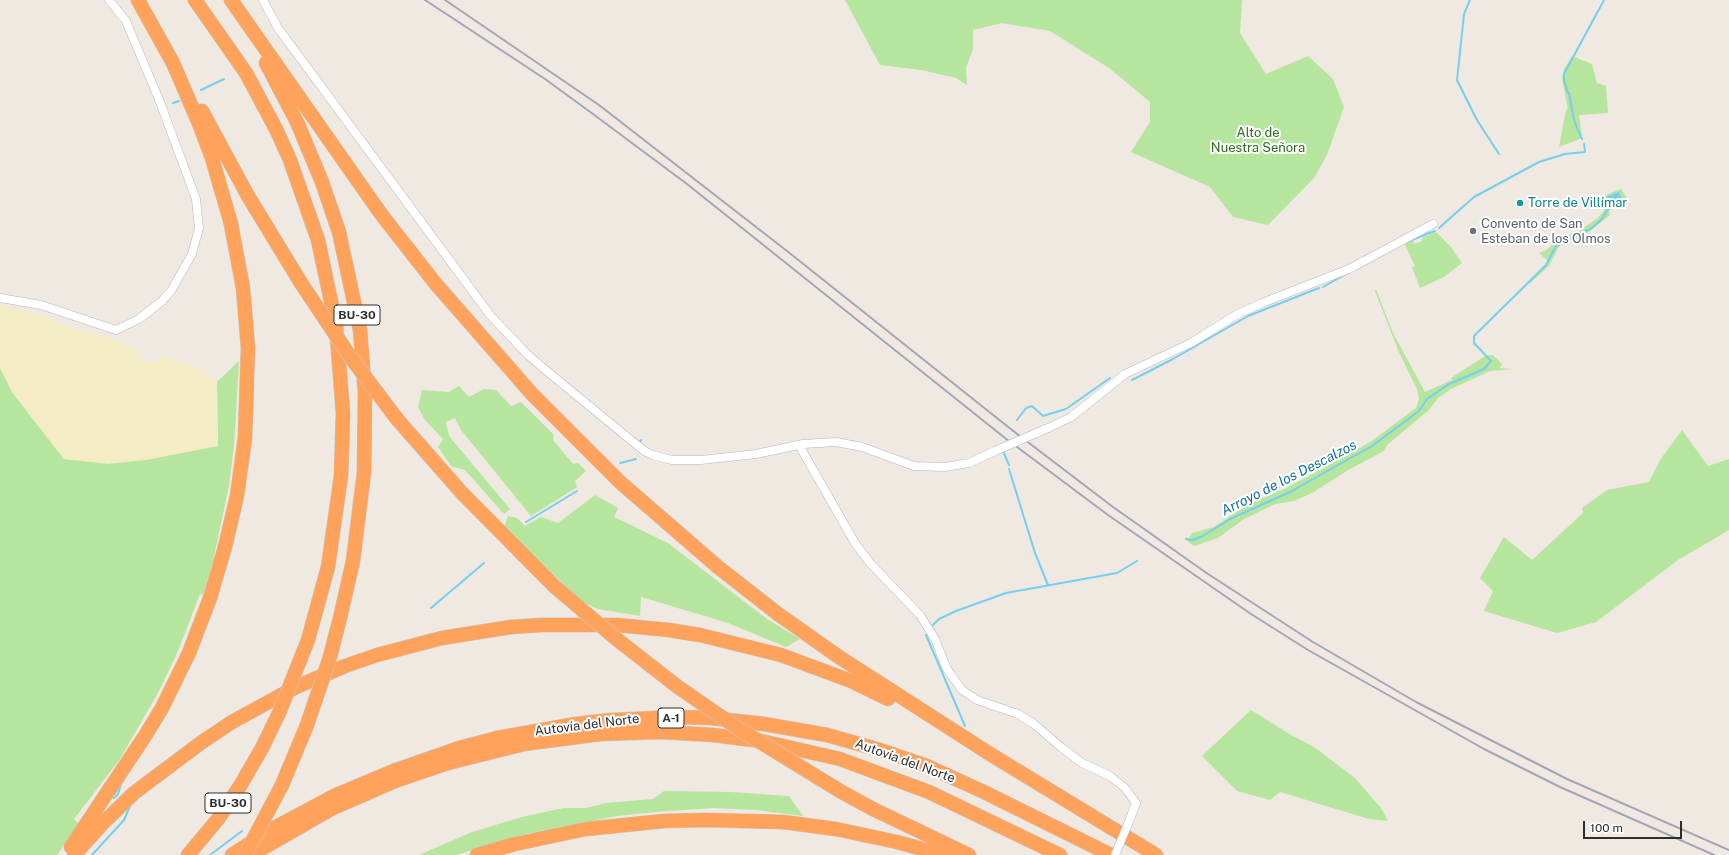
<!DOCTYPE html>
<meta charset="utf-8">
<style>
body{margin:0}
#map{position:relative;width:1729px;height:855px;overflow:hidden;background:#efe9e1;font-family:"Public Sans",sans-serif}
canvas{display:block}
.scale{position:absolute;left:1583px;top:821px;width:99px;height:18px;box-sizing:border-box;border:2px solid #2e2e2e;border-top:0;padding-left:5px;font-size:12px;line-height:14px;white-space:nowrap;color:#2e2e2e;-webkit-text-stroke:3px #fff;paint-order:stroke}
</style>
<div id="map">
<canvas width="1729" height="855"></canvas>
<div class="scale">100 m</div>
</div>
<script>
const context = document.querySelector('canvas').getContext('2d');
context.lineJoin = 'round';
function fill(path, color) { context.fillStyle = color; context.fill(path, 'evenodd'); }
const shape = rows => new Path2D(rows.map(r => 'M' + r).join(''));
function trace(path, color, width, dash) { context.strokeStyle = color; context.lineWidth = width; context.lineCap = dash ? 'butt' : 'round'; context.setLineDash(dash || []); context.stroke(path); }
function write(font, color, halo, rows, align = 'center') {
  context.font = font + ' "Public Sans",sans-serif'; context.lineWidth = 4; context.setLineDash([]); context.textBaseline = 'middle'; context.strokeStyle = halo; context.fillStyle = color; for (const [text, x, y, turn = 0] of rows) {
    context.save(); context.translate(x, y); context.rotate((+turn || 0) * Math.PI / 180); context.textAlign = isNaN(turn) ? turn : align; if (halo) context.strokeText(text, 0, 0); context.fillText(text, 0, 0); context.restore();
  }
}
fill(shape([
 [845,0,1242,0,1240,33,1266,74,1308,56,1333,79,1344,107,1327,155,1314,178,1268,225,1233,217,1210,187,1131,152,1150,122,1150,102,1109,68,1050,31,1002,23,973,30,973,49,966,68,967,85,956,78,921,70,880,65],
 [1572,56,1592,64,1597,83,1606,86,1608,113,1579,115,1582,138,1559,147,1566,110,1568,109,1562,79,1564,69],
 [1621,189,1629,201,1609,210,1610,215,1586,234,1559,246,1549,266,1529,284,1528,283,1546,265,1548,261,1539,253,1545,251,1559,239,1577,232,1598,218,1606,208,1603,196],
 [1436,232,1451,247,1462,263,1444,277,1420,288,1412,267,1415,266,1404,243,1413,240,1414,244,1422,241,1422,238],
 [1376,289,1393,333,1425,392,1452,380,1451,378,1485,356,1493,355,1502,364,1500,368,1513,369,1490,371,1451,389,1438,398,1429,410,1387,445,1384,451,1350,469,1312,493,1294,501,1275,504,1244,519,1218,538,1194,546,1187,541,1192,533,1214,527,1245,506,1286,488,1348,455,1373,440,1416,408,1419,399,1417,389,1398,350,1375,291],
 [239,361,234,446,229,486,213,561,203,595,200,594,178,651,159,691,120,759,74,819,79,824,57,855,0,855,0,368,12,392,64,459,77,460,218,446,217,382],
 [459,386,469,397,484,389,496,390,511,406,521,402,554,435,553,440,573,464,578,463,586,471,575,481,577,487,531,516,461,430,455,418,446,422,449,436,510,509,504,514,465,470,451,466,438,447,443,439,425,420,418,407,422,390,449,392],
 [1682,430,1708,466,1729,459,1729,530,1678,560,1596,622,1557,633,1484,611,1493,591,1480,578,1504,537,1532,560,1583,513,1582,508,1607,490,1649,482,1660,460],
 [595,495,618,508,614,517,668,543,767,619,800,639,786,647,728,623,641,597,640,616,598,609,582,602,504,527,508,516,517,518,525,526,541,517,558,523],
 [1251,710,1291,735,1314,747,1355,778,1381,808,1388,821,1369,819,1280,792,1270,800,1237,791,1202,756],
 [664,791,731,792,789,796,803,816,756,810,713,808,656,812,617,816,525,834,456,855,419,855,472,832,522,817,564,808,586,808,606,803,653,799]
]), '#b6e59e');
fill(shape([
 [0,305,29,311,75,330,105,336,136,350,138,357,153,363,162,356,202,369,217,382,218,446,146,460,108,464,64,459,12,392,0,368]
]), '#f3ecc5');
fill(shape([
 [1619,192,1623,202,1609,208,1605,197]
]), '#75cff0');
trace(shape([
 [1470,0,1464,14,1457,80,1477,120,1499,154],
 [201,90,224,79],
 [1568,93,1564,80,1564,74,1604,0],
 [1569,93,1573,115],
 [173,103,179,101],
 [1573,116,1577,128],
 [1578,130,1582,139],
 [1439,228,1474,197,1539,162,1565,154,1585,152,1584,144],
 [1409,241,1435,231],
 [1323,287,1348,273],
 [1132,380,1173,359,1248,316,1319,288],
 [1017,420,1026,408,1032,406,1043,416,1066,409,1110,378],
 [640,442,641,440],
 [1003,451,1009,465],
 [620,463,636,459],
 [1009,469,1035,553,1048,585],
 [526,522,577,491],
 [1186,539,1193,540,1203,536,1230,519,1290,492,1372,446,1419,411,1427,399,1449,384,1484,369,1491,361,1474,343,1474,336,1546,265,1556,246,1592,228,1601,220,1609,208],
 [431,608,484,563],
 [931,627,939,619,956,611,1006,593,1117,573,1137,561],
 [926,635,965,726],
 [114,798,118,794,121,784],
 [92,855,124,820,130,806],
 [210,855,242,831]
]), '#75cff0', 2);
const minor = shape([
 [263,0,278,28,490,315,528,355,548,372,643,450,652,455,672,460,701,460,756,454,803,444,836,442,862,447,914,466,945,467,969,463,995,451],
 [0,298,41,305,116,330,139,319,162,301,171,291,192,254,199,228,196,199,160,102,126,21,109,0],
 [1048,428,1071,417,1125,374,1191,343,1236,315,1262,303,1349,269,1433,224],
 [799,445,855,543,870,563,920,615,935,639,947,669,962,690,977,700,1018,714,1034,724,1062,748,1082,763,1110,776,1125,788,1136,803,1130,819]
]);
const motorway = shape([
 [195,0,246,73,277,131,290,160,318,240,336,325,343,413,341,476,328,567,308,640],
 [231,0,381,214,435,283,532,394,621,483,718,567,778,614,839,657,990,754,1156,855],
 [266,63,297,122,322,182,339,232,360,330,365,393,364,473,353,561,340,618,330,657],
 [202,111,248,196,301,283],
 [397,419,462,493,554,586],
 [282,785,307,725],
 [840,791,873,809,969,855],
 [71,847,145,736,162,708,189,653,210,598,225,547,237,496,245,438,248,348,243,288,231,224,212,158,200,126,173,63,138,0],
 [74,855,103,823,134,793,202,742,232,722,296,687,345,666,377,655,442,638,511,627,542,625,617,625,669,630,700,635,781,655,851,681,888,699],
 [188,855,218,819,240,786,262,748],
 [232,855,274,828,334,796,396,770,459,748,497,738,576,724,611,720,680,717,711,718,764,724,827,735,880,750,927,766,984,792,1111,855],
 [251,855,333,808,395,781,448,763,524,744,600,734,661,732,713,735,761,741,840,759,929,792,1060,855],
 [477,855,515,844,586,829,664,821,705,820,783,822,836,829,897,842,944,855]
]);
trace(minor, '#b4b7c1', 9);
trace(motorway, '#c9c9c9', 15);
trace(minor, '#fff', 8);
trace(motorway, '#ffa35c', 14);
trace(shape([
 [425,0,545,79,593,114,687,184,1005,438,1108,515,1251,614,1308,650,1484,749,1560,787,1714,855],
 [445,0,599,105,787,251,1012,430,1113,507,1208,574,1313,642,1416,702,1567,779,1729,850]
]), '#a3a6b8', 2);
const minorBridge = shape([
 [995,451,1048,428],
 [1115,855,1130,819]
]);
const motorwayBridge = shape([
 [301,283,351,358,397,419],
 [554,586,614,637,678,687,739,729,840,791],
 [307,725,330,657],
 [262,748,279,713,308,640],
 [245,855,282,785]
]);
trace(minorBridge, '#b4b7c1', 9, []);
trace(motorwayBridge, '#c9c9c9', 15, []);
trace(minorBridge, '#fff', 8);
trace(motorwayBridge, '#ffa35c', 14);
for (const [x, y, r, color] of [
 [1520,203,4,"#0f9aa8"],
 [1473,231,4,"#6b7280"]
]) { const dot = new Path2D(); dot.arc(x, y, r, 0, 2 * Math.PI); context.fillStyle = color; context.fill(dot); trace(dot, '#fff', 1.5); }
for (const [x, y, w] of [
 [357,315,46],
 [671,718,26],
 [228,803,46]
]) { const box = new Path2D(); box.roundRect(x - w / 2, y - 10, w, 20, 3); context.fillStyle = '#fff'; context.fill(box); trace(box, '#2e2e2e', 1); }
write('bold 12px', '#2e2e2e', null, [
 ["BU-30",357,315],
 ["A-1",671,718],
 ["BU-30",228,803]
]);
write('13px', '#2c6e1b', '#fff', [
 ["Alto de",1258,133],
 ["Nuestra Señora",1258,148]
]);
write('13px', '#0d838f', '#fff', [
 ["Torre de Villímar",1528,203]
], 'left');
write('13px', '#5b616d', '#fff', [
 ["Convento de San",1481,224],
 ["Esteban de los Olmos",1481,239]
], 'left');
write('13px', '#2e2e2e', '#fff', [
 ["Autovía del Norte",587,725,-7],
 ["Autovía del Norte",905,761,20]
]);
write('italic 14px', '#0d6fa3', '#fff', [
 ["Arroyo de los Descalzos",1289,478,-27]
]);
</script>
